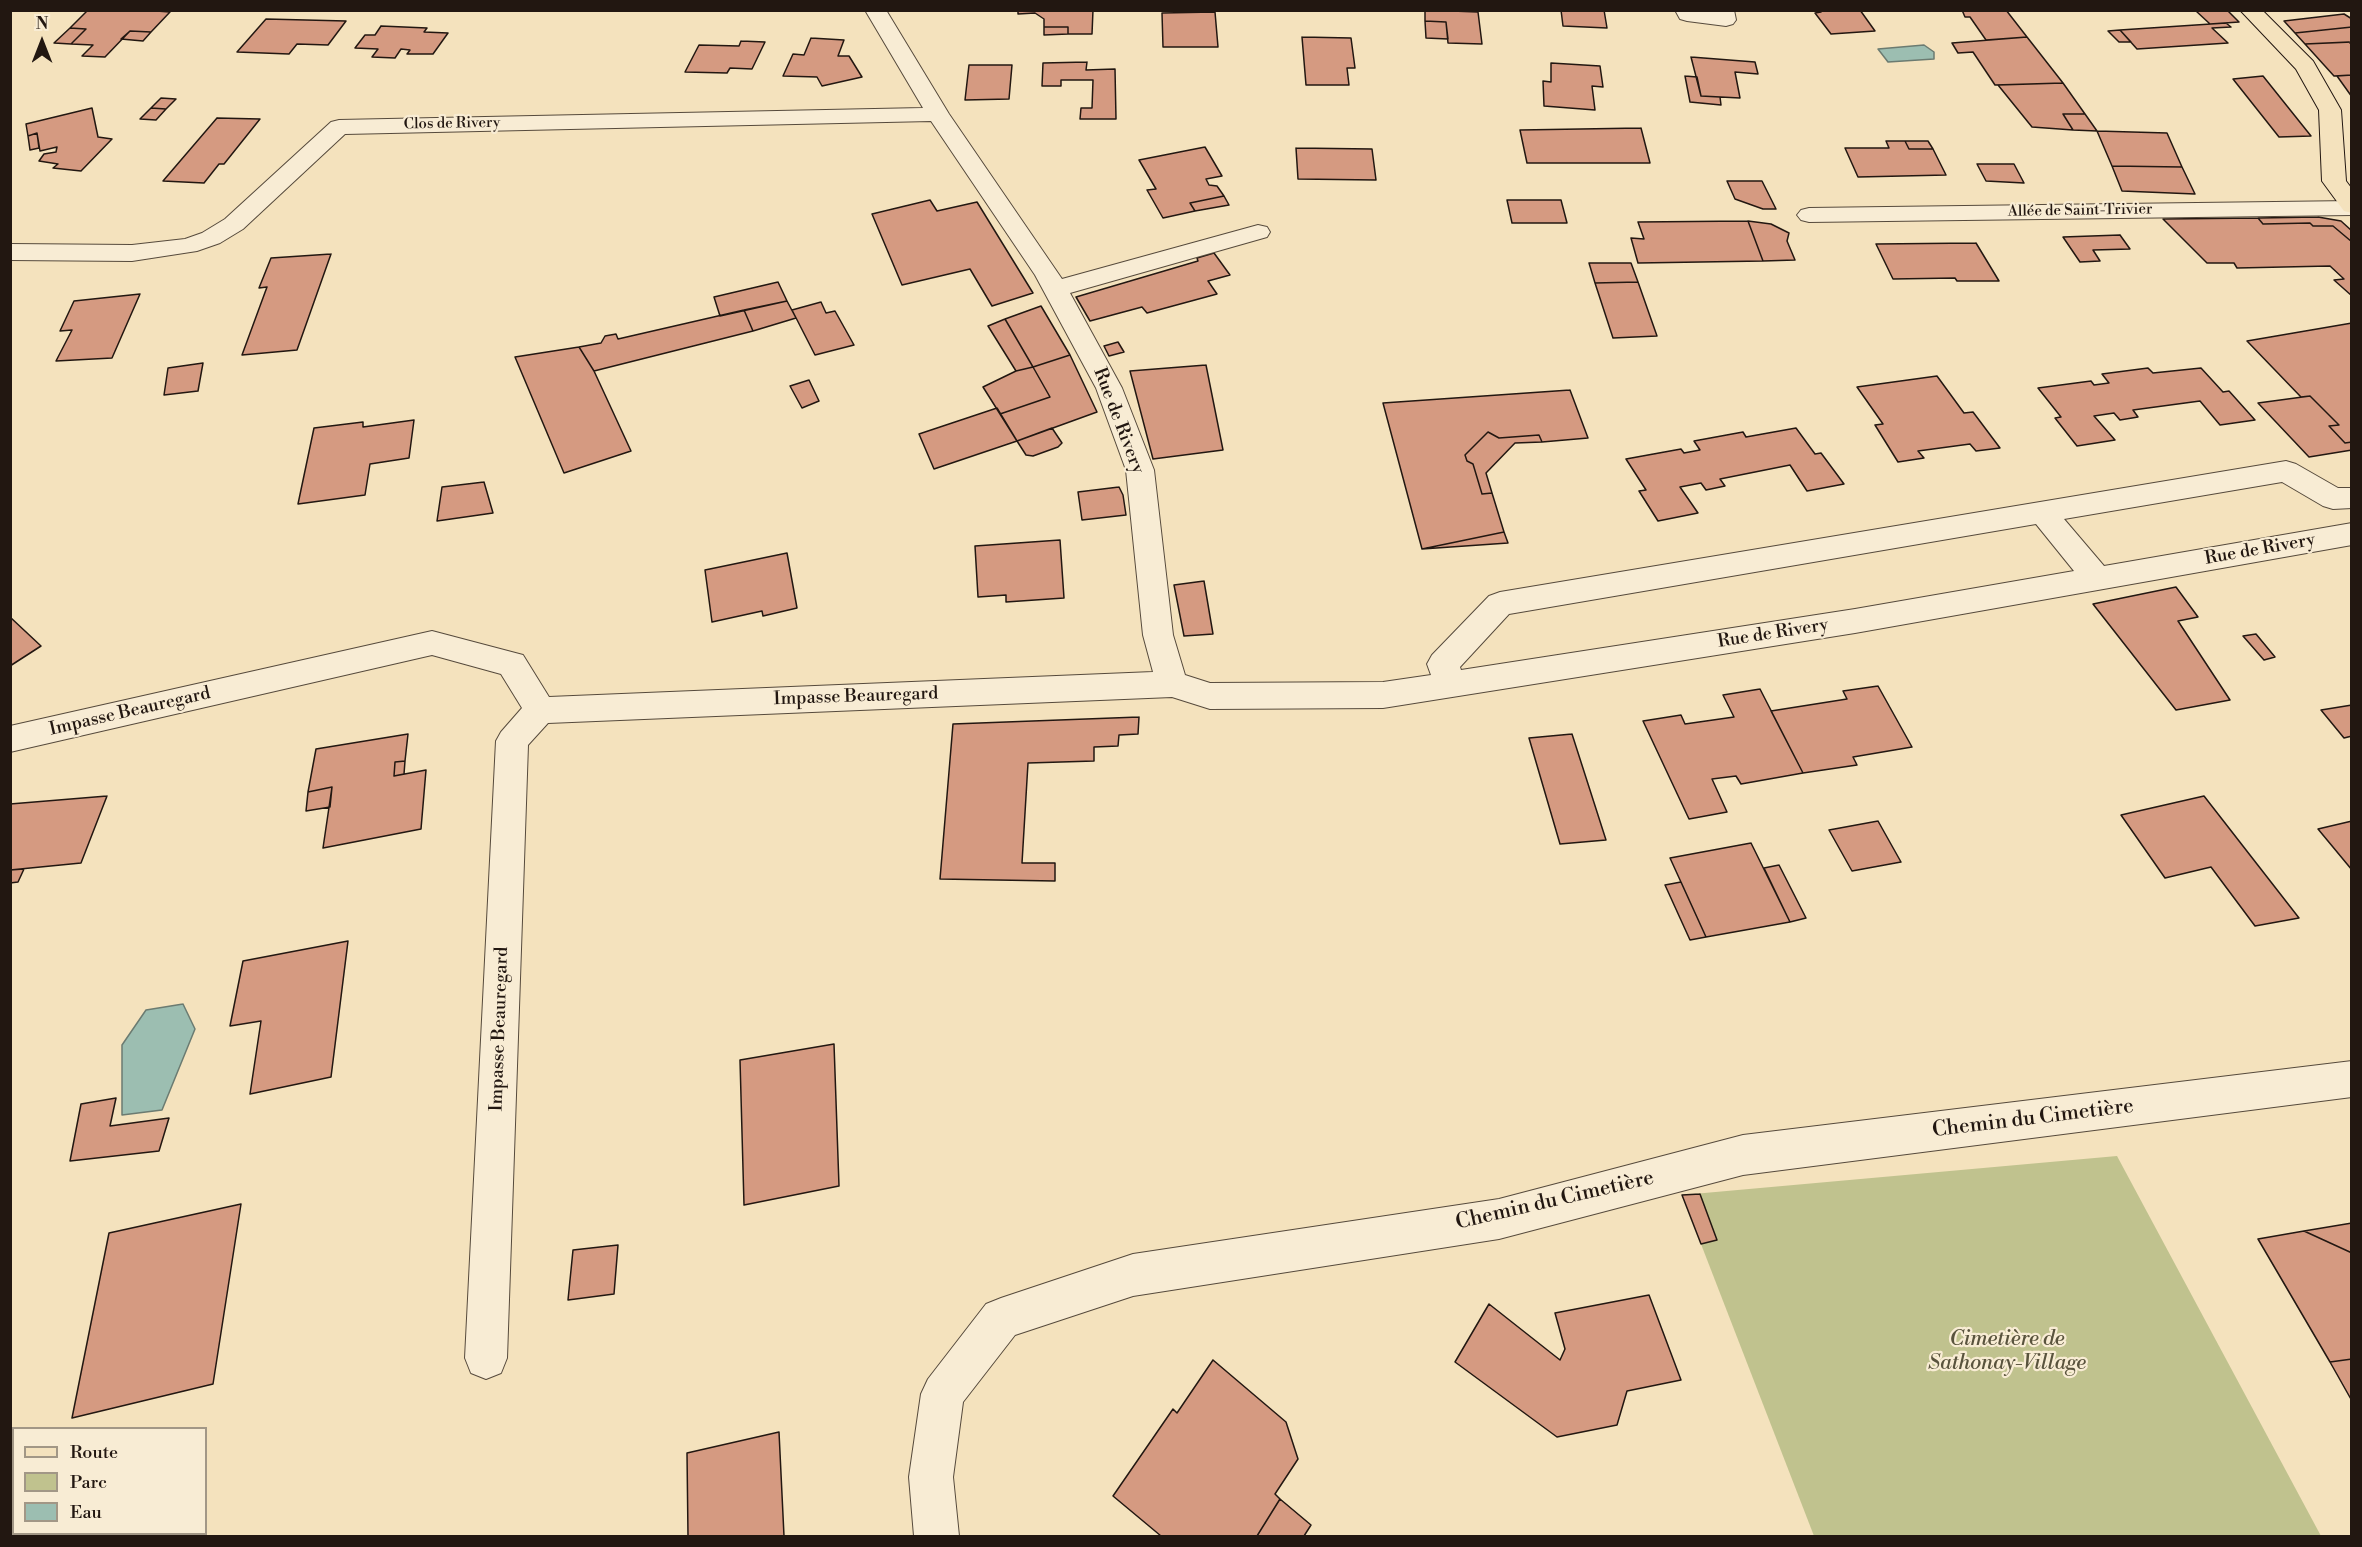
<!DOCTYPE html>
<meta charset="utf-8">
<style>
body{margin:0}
#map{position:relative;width:2362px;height:1547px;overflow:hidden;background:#f4e2bd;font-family:"Libre Bodoni",serif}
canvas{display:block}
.frame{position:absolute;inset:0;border:12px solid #221711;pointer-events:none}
.legend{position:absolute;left:12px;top:1427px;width:195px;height:108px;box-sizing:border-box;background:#f8ecd4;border:2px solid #a29786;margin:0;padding:8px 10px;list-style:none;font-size:18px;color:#221711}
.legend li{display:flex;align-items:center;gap:12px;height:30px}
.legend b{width:30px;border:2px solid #a29786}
.north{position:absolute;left:12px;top:12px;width:60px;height:60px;-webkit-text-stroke:4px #f8ecd4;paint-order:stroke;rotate:0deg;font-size:16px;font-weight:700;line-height:24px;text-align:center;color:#221711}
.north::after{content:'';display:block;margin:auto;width:21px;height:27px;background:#221711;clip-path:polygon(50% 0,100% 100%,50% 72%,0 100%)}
</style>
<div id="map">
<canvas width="2362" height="1547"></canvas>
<div class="frame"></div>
<ul class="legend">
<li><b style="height:8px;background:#f4e2bd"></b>Route</li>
<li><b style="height:16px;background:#c0c28e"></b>Parc</li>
<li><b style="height:16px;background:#9cbeb1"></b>Eau</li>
</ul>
<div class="north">N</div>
</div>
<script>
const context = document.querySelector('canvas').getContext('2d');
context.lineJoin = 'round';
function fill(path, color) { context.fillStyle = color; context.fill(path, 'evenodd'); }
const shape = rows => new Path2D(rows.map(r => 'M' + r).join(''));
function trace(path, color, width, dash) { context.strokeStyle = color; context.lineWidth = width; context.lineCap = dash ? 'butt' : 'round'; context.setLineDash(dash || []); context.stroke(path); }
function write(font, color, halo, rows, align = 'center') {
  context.font = font + ' "Libre Bodoni",serif'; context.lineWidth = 4.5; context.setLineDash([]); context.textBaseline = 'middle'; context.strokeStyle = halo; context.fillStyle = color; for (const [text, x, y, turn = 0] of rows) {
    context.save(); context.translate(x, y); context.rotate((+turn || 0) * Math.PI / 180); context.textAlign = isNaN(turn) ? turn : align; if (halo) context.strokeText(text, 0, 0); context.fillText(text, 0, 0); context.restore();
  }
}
fill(shape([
 [2117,1156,2321,1536,1814,1536,1682,1195]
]), '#c0c28e');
const water = shape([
 [1924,45,1934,52,1934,59,1888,62,1878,49,1924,45],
 [183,1004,195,1029,162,1110,122,1115,122,1045,146,1010,183,1004]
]);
fill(water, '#9cbeb1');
trace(water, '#6b7b71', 1.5);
const building = shape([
 [88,10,143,10,170,12,151,32,130,31,105,57,82,56,93,45,71,44,86,29,70,28,88,10],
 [1018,10,1093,10,1092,34,1068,34,1068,27,1044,27,1044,19,1035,13,1018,14,1018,10],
 [1425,10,1478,12,1482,44,1448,43,1446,22,1425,21,1425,10],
 [1561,10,1604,10,1607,28,1563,26,1561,10],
 [1820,10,1860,10,1875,31,1831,34,1815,13,1821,12,1820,10],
 [1962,10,2006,10,2027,37,1986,40,1970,17,1965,17,1962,10],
 [2227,10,2239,22,2210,24,2196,11,2227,10],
 [1215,12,1218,47,1163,47,1162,13,1215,12],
 [2344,14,2352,19,2352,27,2295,33,2284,21,2344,14],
 [266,19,346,21,328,45,297,44,289,54,237,52,266,19],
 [1425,21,1446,22,1448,39,1426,38,1425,21],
 [2226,23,2231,27,2212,28,2228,43,2137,49,2120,30,2226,23],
 [381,26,427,28,424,32,448,33,433,54,407,54,410,50,401,49,395,58,372,57,378,49,355,48,365,35,375,35,381,26],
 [1044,27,1068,27,1068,34,1044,35,1044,27],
 [2352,27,2352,42,2305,44,2295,33,2352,27],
 [70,28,86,29,71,44,54,43,70,28],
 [2120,30,2131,42,2119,42,2108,31,2120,30],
 [130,31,151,32,143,41,121,39,130,31],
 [1302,37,1351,38,1355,68,1347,68,1349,85,1306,85,1302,37],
 [2027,37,2063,83,1995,85,1973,52,1958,53,1952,43,2027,37],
 [811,38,844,40,838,56,849,56,862,77,822,86,817,77,783,76,793,54,804,55,811,38],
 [741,41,765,42,752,69,730,68,727,73,685,72,699,45,739,46,741,41],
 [2349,42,2352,45,2352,75,2334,76,2305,44,2349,42],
 [1691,57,1755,62,1758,74,1735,72,1740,98,1701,96,1691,57],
 [1087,62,1086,70,1115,69,1116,119,1080,119,1081,108,1092,108,1093,80,1061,80,1061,86,1042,86,1043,63,1087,62],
 [1551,63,1600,66,1603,87,1592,86,1595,110,1544,106,1543,81,1551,82,1551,63],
 [969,65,1012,65,1009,99,965,100,969,65],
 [2352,75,2352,97,2337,76,2352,75],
 [1685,76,1697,77,1701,96,1720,97,1721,105,1690,102,1685,76],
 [2263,76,2311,136,2279,137,2233,79,2263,76],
 [2063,83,2085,114,2063,114,2073,130,2032,127,1998,85,2063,83],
 [161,98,176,99,166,109,151,108,161,98],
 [92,108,98,137,112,139,81,171,53,168,58,164,39,161,44,154,56,152,57,147,40,151,37,133,28,136,26,124,92,108],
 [151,108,166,109,156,120,140,119,151,108],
 [2063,114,2085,114,2097,131,2073,130,2063,114],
 [217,118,260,119,224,164,219,164,204,183,163,181,217,118],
 [1641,128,1650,163,1527,163,1520,130,1641,128],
 [2097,131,2167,133,2182,167,2112,166,2097,131],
 [37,133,39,148,30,150,28,136,37,133],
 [1886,141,1905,141,1909,149,1933,149,1946,175,1858,177,1845,148,1889,148,1886,141],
 [1905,141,1928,141,1933,149,1909,149,1905,141],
 [1205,147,1222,176,1206,179,1209,185,1217,186,1224,196,1190,203,1195,211,1163,218,1147,190,1156,189,1139,160,1205,147],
 [1296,148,1372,149,1376,180,1298,179,1296,148],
 [1977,164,2014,164,2024,183,1986,181,1977,164],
 [2112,166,2182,167,2195,194,2122,191,2112,166],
 [1727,181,1762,181,1776,209,1763,209,1735,199,1727,181],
 [1224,196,1229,205,1195,211,1190,203,1224,196],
 [930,200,937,211,977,202,1033,293,992,306,970,269,902,285,872,214,930,200],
 [1507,200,1561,200,1567,223,1512,223,1507,200],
 [2318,217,2341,221,2352,231,2352,242,2333,226,2313,226,2310,223,2263,224,2258,218,2318,217],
 [2258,218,2263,224,2310,223,2313,226,2333,226,2352,242,2352,296,2334,280,2344,279,2330,266,2237,268,2234,263,2207,263,2163,219,2258,218],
 [1748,221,1763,261,1638,263,1631,238,1644,239,1638,222,1748,221],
 [1748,221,1771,224,1789,233,1787,241,1795,260,1763,261,1748,221],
 [2120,235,2130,249,2093,250,2100,261,2080,262,2063,237,2120,235],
 [1976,243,1999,281,1957,281,1955,278,1893,279,1876,244,1976,243],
 [1214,253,1230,275,1208,281,1217,294,1147,313,1142,307,1090,321,1076,297,1198,261,1197,258,1214,253],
 [331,254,297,350,242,355,267,287,259,288,271,258,331,254],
 [1589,263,1631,263,1638,282,1595,283,1589,263],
 [778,282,787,301,720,316,714,297,778,282],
 [1638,282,1657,336,1613,338,1595,283,1638,282],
 [140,294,112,358,56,361,72,330,60,331,74,301,140,294],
 [787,301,796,318,753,331,744,310,787,301],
 [821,302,826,313,835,311,854,345,815,355,792,310,821,302],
 [1041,306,1070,355,1033,367,1005,319,1041,306],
 [744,310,753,331,594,371,579,347,601,343,605,336,616,334,618,339,744,310],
 [1005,319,1033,367,1016,371,988,326,1005,319],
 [2352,323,2352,442,2345,443,2329,426,2339,425,2310,396,2301,397,2247,341,2352,323],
 [1118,342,1124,352,1109,356,1104,346,1118,342],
 [579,347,594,371,631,451,564,473,515,357,579,347],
 [1070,355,1097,412,1017,441,1000,414,1050,397,1033,367,1070,355],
 [203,363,198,391,164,395,168,368,203,363],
 [1206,365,1223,450,1153,459,1130,371,1206,365],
 [1033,367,1050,397,1000,414,983,387,1016,371,1033,367],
 [2148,368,2153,373,2201,368,2223,392,2229,391,2255,420,2220,425,2200,401,2133,410,2138,417,2120,420,2114,413,2094,416,2115,440,2077,446,2055,418,2061,417,2038,388,2091,381,2094,385,2109,383,2102,374,2148,368],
 [1937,376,1964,413,1973,412,2000,448,1976,451,1970,444,1918,451,1924,458,1898,462,1875,425,1883,424,1857,387,1937,376],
 [809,380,819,401,802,408,790,386,809,380],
 [1570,390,1588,438,1542,442,1539,435,1499,438,1488,432,1465,455,1467,461,1473,464,1482,494,1492,493,1504,532,1422,549,1383,403,1570,390],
 [2310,396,2339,425,2329,426,2345,443,2352,442,2352,450,2309,457,2258,403,2310,396],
 [997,408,1017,441,934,469,919,434,997,408],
 [414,420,409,458,370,464,365,495,298,504,314,428,363,422,363,427,414,420],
 [1052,428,1062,443,1058,447,1033,456,1026,455,1017,441,1052,428],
 [1796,428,1815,454,1821,453,1844,484,1807,491,1790,465,1720,479,1725,486,1706,490,1701,483,1680,487,1698,513,1658,521,1639,491,1646,490,1626,459,1681,449,1684,453,1700,450,1694,441,1743,432,1746,437,1796,428],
 [1488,432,1499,438,1539,435,1542,442,1515,443,1486,473,1492,493,1482,494,1473,464,1467,461,1465,455,1488,432],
 [484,482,493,513,437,521,442,487,484,482],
 [1119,487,1123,495,1126,515,1082,520,1078,492,1119,487],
 [1504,532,1508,543,1422,549,1504,532],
 [1060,540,1064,598,1006,602,1006,595,978,597,975,546,1060,540],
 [787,553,797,608,763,616,762,611,712,622,705,570,787,553],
 [1204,581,1213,634,1184,636,1174,585,1204,581],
 [2176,587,2198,617,2178,621,2230,700,2176,710,2093,604,2176,587],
 [10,617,41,646,10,666,10,617],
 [2256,634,2275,657,2264,660,2243,636,2256,634],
 [1878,686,1912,747,1853,757,1857,765,1803,773,1771,711,1847,699,1843,691,1878,686],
 [1760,689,1803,773,1741,784,1736,776,1712,779,1727,812,1689,819,1643,721,1681,715,1685,724,1734,717,1723,695,1760,689],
 [2352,705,2352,736,2344,738,2321,710,2352,705],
 [1139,717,1138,734,1119,735,1118,746,1094,747,1094,761,1028,763,1022,863,1055,863,1055,881,940,879,953,724,1139,717],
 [408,734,405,761,395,762,394,776,426,770,421,829,323,848,332,787,308,792,316,749,408,734],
 [1572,734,1606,840,1560,844,1529,738,1572,734],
 [405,761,404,774,394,776,395,762,405,761],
 [332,787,330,807,306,811,308,792,332,787],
 [107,796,81,863,10,870,10,804,107,796],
 [2204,796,2299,918,2255,926,2211,867,2165,878,2121,815,2204,796],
 [1878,821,1901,862,1852,871,1829,830,1878,821],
 [2352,821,2352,870,2318,829,2352,821],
 [1751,843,1790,922,1706,937,1670,858,1751,843],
 [1779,865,1806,918,1790,922,1764,868,1779,865],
 [24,869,18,882,10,883,10,870,24,869],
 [1681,882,1706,937,1690,940,1665,885,1681,882],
 [348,941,331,1077,250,1094,261,1021,230,1026,243,961,348,941],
 [834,1044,839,1186,744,1205,740,1060,834,1044],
 [116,1098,110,1126,169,1118,159,1151,70,1161,81,1104,116,1098],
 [1700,1194,1717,1240,1701,1244,1682,1195,1700,1194],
 [241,1204,213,1384,72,1418,109,1233,241,1204],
 [2352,1223,2352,1253,2304,1231,2352,1223],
 [2304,1231,2352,1253,2352,1359,2330,1362,2258,1239,2304,1231],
 [618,1245,614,1294,568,1300,573,1250,618,1245],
 [1649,1295,1681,1380,1627,1391,1617,1425,1557,1437,1455,1362,1489,1304,1560,1360,1565,1349,1555,1313,1649,1295],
 [2352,1359,2352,1401,2330,1362,2352,1359],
 [1213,1360,1286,1422,1298,1459,1275,1494,1280,1499,1257,1536,1161,1536,1113,1496,1173,1409,1177,1413,1213,1360],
 [779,1432,784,1536,688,1536,687,1453,779,1432],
 [1280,1499,1311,1525,1304,1536,1257,1536,1280,1499]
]);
fill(building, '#d59a81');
trace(building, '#221711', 1.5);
const minor = shape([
 [865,10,886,10,949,114,1062,279,1258,225,1267,227,1270,232,1267,237,1070,293,1122,388,1154,470,1173,635,1185,675,1210,683,1383,682,1431,675,1427,664,1432,655,1489,596,1500,592,2286,461,2296,464,2338,488,2352,488,2352,508,2333,509,2323,506,2282,482,2064,519,2104,566,2352,523,2352,545,1855,633,1383,708,1210,709,1172,697,548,723,528,745,507,1358,501,1373,486,1379,471,1373,465,1358,496,741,501,732,522,708,501,674,432,655,10,752,10,726,432,631,523,655,549,697,1153,672,1143,635,1126,470,1096,388,1035,275,931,121,345,134,243,229,220,243,197,251,132,261,10,260,10,244,132,245,185,239,202,233,225,219,331,122,339,120,923,108,865,10],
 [2036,524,2074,571,1855,609,1461,670,1460,667,1509,614,2036,524],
 [1675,10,1734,10,1736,20,1733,24,1726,26,1687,21,1680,19,1675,10],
 [2352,201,2352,215,1809,222,1801,220,1797,215,1801,210,1809,208,2352,201],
 [2352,1061,2352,1097,1743,1175,1499,1239,1133,1296,1015,1335,963,1402,953,1477,959,1536,914,1536,909,1477,921,1394,928,1379,986,1304,1001,1298,1133,1254,1499,1199,1743,1135,2352,1061]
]);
const major = shape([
 [2240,10,2262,10,2313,61,2341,110,2346,181,2352,189,2352,213,2344,211,2322,181,2319,110,2296,69,2240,10]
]);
trace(minor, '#564a3c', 2);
trace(major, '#221711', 2);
fill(minor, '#f8ecd4');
fill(major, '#f4e2bd');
write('15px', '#221711', '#f8ecd4', [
 ["Clos de Rivery",452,124,-1],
 ["Allée de Saint-Trivier",2080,211,-1]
]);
write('18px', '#221711', '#f8ecd4', [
 ["Rue de Rivery",1118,421,69],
 ["Rue de Rivery",2260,550,-10],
 ["Rue de Rivery",1773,634,-9],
 ["Impasse Beauregard",856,697,-2],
 ["Impasse Beauregard",130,712,-13],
 ["Impasse Beauregard",500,1029,-88]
]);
write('21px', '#221711', '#f8ecd4', [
 ["Chemin du Cimetière",2033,1119,-7],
 ["Chemin du Cimetière",1555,1201,-13]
]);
write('italic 21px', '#59533d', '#f8ecd4', [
 ["Cimetière de",2007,1340],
 ["Sathonay-Village",2007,1364]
]);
</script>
